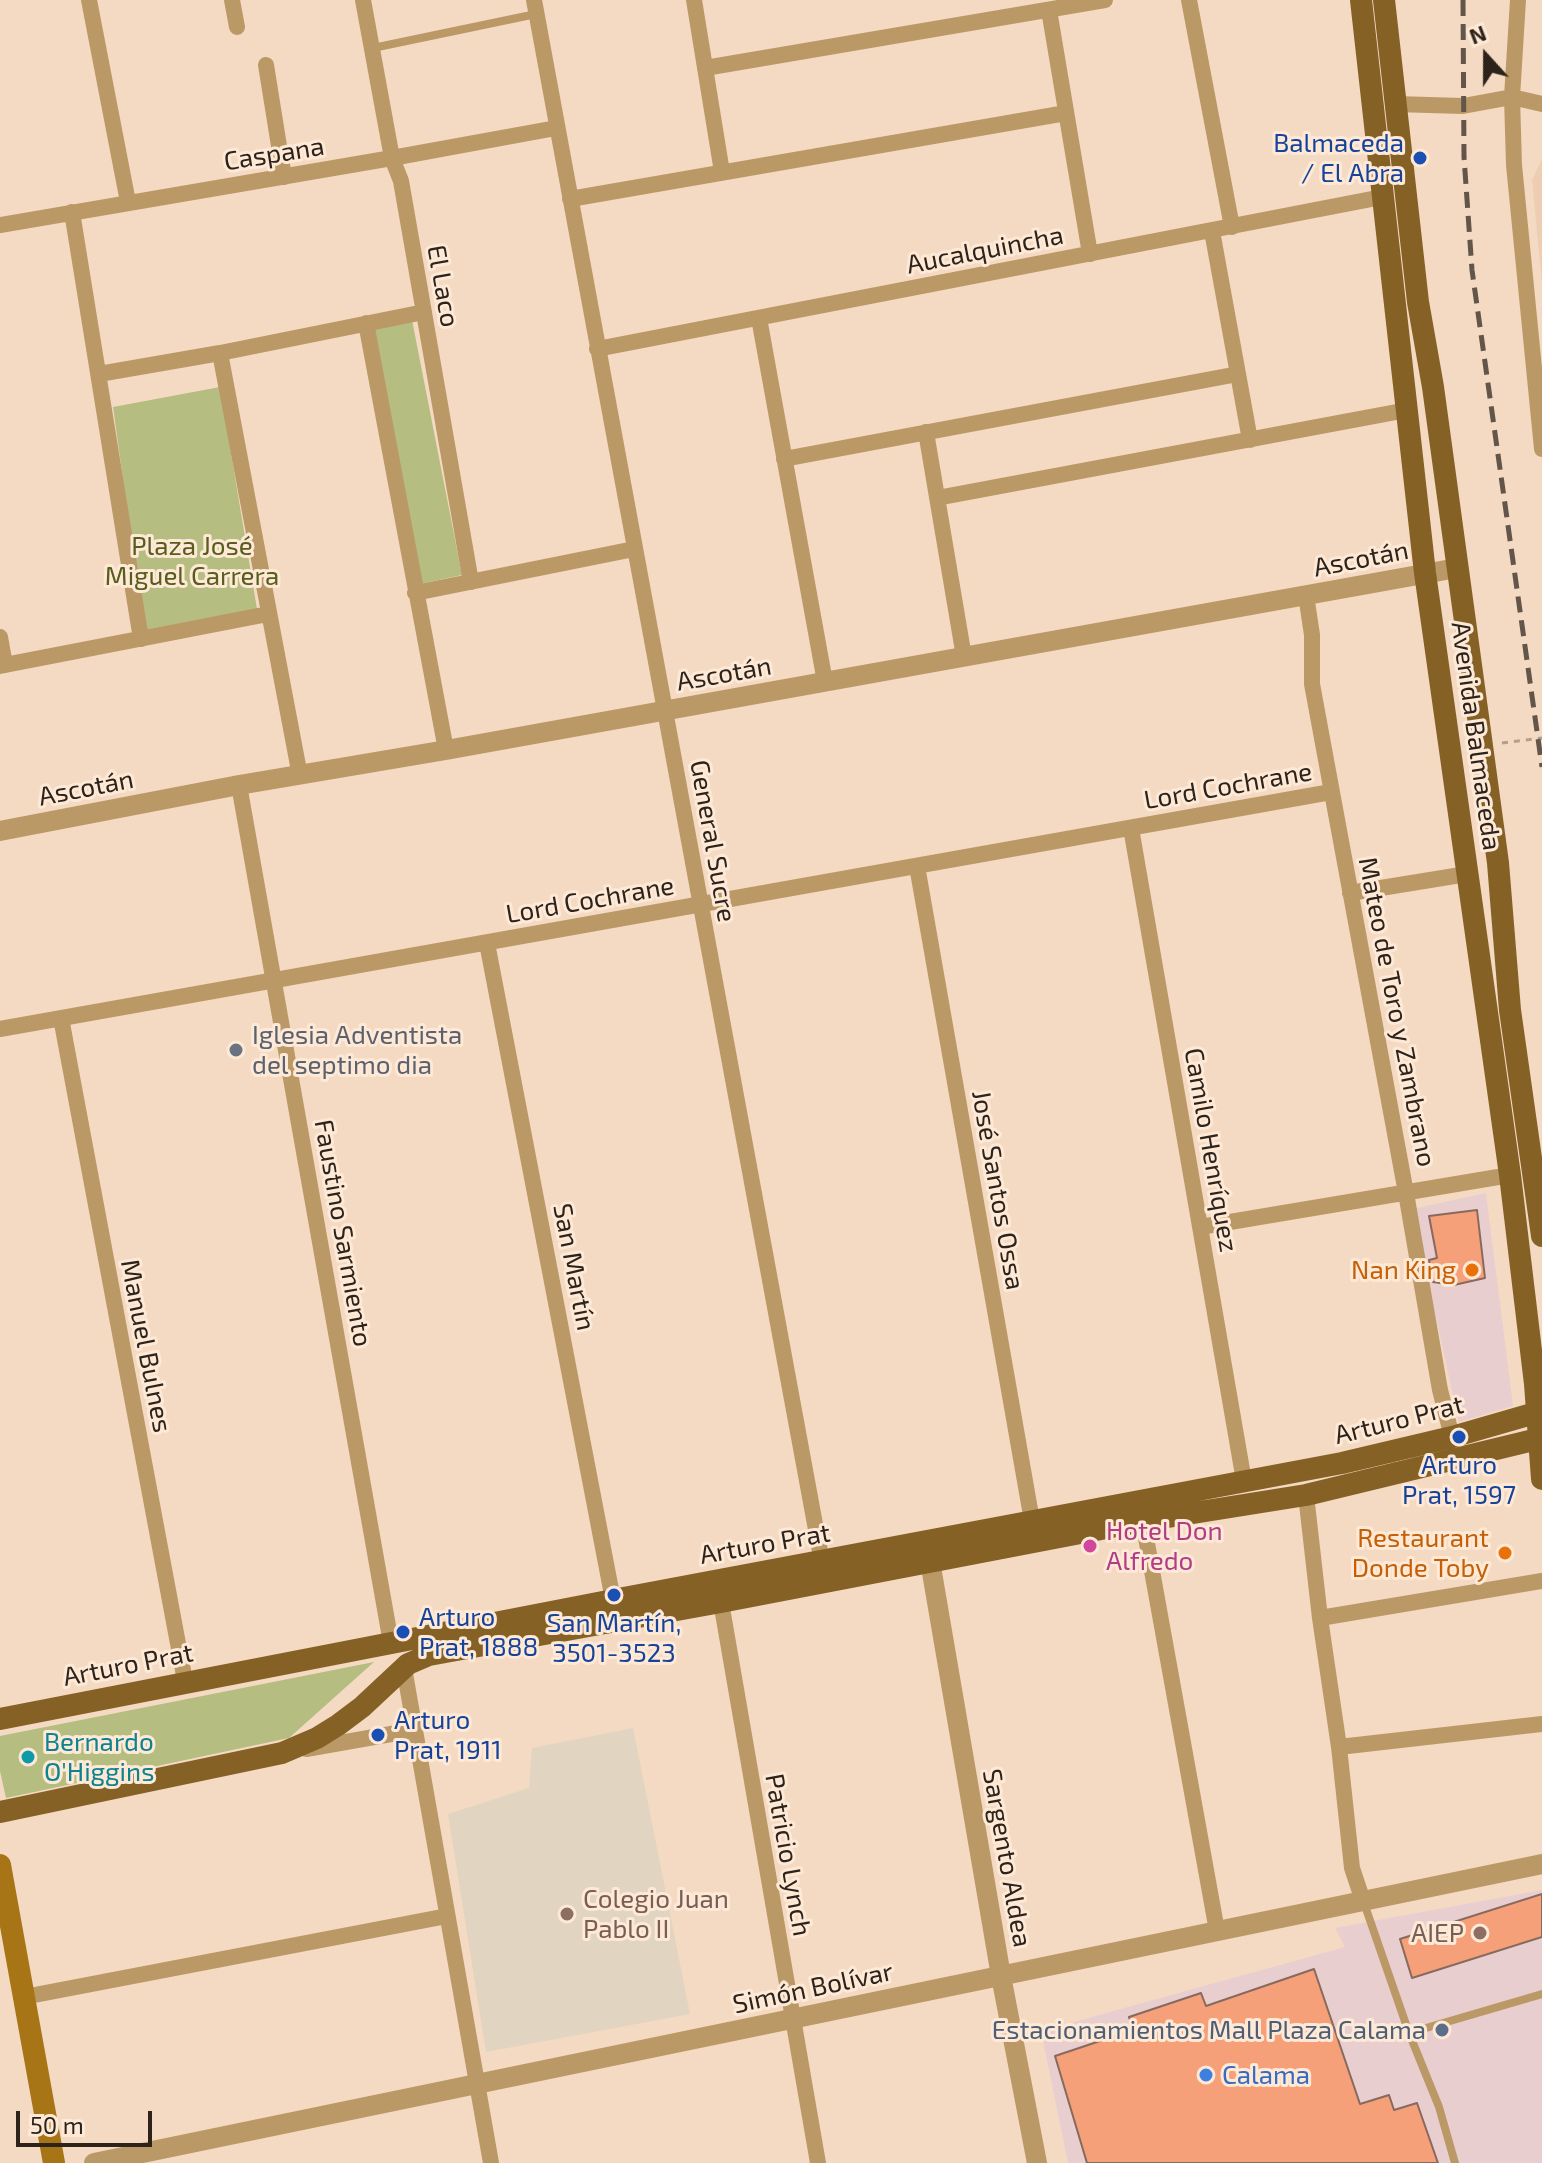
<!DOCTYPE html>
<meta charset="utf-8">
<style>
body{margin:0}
#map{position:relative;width:1542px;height:2163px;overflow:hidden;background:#f4dac3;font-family:"Exo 2",sans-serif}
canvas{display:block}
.north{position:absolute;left:1446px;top:16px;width:80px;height:80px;-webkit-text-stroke:6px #fde9d6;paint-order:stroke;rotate:339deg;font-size:22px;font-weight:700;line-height:32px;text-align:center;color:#2d231b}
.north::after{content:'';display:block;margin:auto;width:28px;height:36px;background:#2d231b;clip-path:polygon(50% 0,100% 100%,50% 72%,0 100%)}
.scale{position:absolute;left:16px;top:2111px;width:136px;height:36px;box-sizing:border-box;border:4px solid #2d231b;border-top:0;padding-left:10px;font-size:24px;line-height:28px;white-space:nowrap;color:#2d231b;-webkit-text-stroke:6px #fde9d6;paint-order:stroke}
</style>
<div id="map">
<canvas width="1542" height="2163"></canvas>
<div class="north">N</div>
<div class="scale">50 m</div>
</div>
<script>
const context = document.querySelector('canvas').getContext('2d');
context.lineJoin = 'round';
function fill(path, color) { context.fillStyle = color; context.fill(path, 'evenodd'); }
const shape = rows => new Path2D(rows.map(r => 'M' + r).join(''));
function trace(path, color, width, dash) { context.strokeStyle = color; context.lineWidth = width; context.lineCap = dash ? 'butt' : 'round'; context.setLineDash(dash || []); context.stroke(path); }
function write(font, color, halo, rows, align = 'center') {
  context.font = font + ' "Exo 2",sans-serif'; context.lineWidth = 6; context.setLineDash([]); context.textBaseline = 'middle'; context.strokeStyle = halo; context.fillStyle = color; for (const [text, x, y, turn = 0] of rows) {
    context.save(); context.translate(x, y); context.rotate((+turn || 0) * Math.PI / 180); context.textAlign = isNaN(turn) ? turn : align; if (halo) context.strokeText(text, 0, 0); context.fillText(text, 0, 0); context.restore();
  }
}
fill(shape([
 [1486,1193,1513,1406,1459,1422,1412,1209],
 [1542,1890,1542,2163,1068,2163,1041,2031,1345,1947,1335,1928]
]), '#e9ced0');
fill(shape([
 [1542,159,1542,284,1532,180]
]), '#edceb2');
fill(shape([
 [633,1728,690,2014,486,2052,448,1814,529,1788,532,1748]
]), '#e1d4c0');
fill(shape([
 [412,320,462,575,420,584,374,328],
 [220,387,257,609,144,630,113,407],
 [374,1662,289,1738,6,1798,0,1771,0,1736]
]), '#b6bd81');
const building = shape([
 [1477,1210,1485,1278,1454,1285,1433,1282,1429,1260,1437,1258,1429,1216,1477,1210],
 [1542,1894,1542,1937,1412,1978,1400,1939,1542,1894],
 [1314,1969,1360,2104,1389,2095,1394,2110,1417,2103,1438,2163,1087,2163,1055,2056,1133,2030,1129,2017,1201,1993,1206,2006,1314,1969]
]);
fill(building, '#f5a079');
trace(building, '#876a5d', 2);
trace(shape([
 [1502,743,1542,738]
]), '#b49f8d', 3, [6, 6]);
trace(shape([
 [373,48,536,14],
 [1364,1903,1409,2033,1439,2107,1455,2163],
 [1409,2033,1542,1994]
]), '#b96', 8);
trace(shape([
 [89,0,128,202],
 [232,0,237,27],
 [363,0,392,158,401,181,471,582],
 [534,0,822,1562],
 [694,0,722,172],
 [1189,0,1232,227],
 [1518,0,1512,97,1514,165,1542,449],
 [1049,10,1090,254],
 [266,65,284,177],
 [705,68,1105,0],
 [1395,104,1463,106,1512,97,1542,104],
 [570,199,1066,113],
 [72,212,141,639],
 [0,225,392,158,556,128],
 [1212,231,1250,440],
 [759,318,825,682],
 [366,323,446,750],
 [597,349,1382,197],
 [220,353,300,776],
 [99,374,220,353,424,312],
 [926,432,964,657],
 [784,459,1238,374],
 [937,498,1407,410],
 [415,593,634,549],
 [1306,595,1312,635,1312,684,1406,1193,1440,1390,1452,1437],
 [0,637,5,665],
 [0,666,268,614],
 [239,785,391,1643],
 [1131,828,1244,1481],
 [917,866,1032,1521],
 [1350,893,1467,874],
 [487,943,613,1600],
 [61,1018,185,1681],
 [0,1029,1331,792],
 [1200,1227,1510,1175],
 [1306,1495,1320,1618,1339,1747,1352,1868,1363,1901],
 [1143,1521,1217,1931],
 [721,1602,818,2163],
 [1320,1618,1542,1581],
 [404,1668,491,2163],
 [1339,1747,1542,1724],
 [306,1749,414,1730],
 [24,1997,447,1916]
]), '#b96', 16);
trace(shape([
 [0,831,239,785,446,750,1457,568],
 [930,1561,1001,1976,1037,2163],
 [94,2163,1542,1864]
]), '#b96', 20);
trace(shape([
 [0,1865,54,2163]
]), '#a77416', 22);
trace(shape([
 [1361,0,1425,573,1510,1175,1535,1384,1542,1479],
 [1384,0,1418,302,1433,387,1498,863,1510,1010,1542,1236],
 [0,1719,613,1600,1342,1463,1452,1437,1542,1411],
 [0,1812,282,1753,317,1738,338,1725,362,1707,408,1664,429,1655,721,1602,1143,1521,1306,1495,1542,1438]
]), '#866126', 22);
trace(shape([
 [1463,0,1464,157,1472,270,1542,767]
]), '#635549', 5, [16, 8]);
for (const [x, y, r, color] of [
 [1420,158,8,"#1a4fb4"],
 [236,1050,8,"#6b7280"],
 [1472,1270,8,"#e8710a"],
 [1459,1437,8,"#1a4fb4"],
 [1090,1546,8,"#d1479c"],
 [1505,1553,8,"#e8710a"],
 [614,1595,8,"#1a4fb4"],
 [403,1632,8,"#1a4fb4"],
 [378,1735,8,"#1a4fb4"],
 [28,1757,8,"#0f9aa8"],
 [567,1914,8,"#8d6e63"],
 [1480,1933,8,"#8d6e63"],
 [1442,2030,8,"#5c6f8a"],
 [1206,2075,8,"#3f7fe0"]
]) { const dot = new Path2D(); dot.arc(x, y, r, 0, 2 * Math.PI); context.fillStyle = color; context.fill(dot); trace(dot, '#fde9d6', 3); }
write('26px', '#164399', '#fde9d6', [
 ["Balmaceda",1404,143,"right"],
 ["/ El Abra",1404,173,"right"],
 ["Arturo",1459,1465],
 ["Prat, 1597",1459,1495],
 ["Arturo",419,1617,"left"],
 ["Prat, 1888",419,1647,"left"],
 ["San Martín,",614,1623],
 ["3501-3523",614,1653],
 ["Arturo",394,1720,"left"],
 ["Prat, 1911",394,1750,"left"]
]);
write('26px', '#2d231b', '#fde9d6', [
 ["Caspana",274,154,-9],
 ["Aucalquincha",985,250,-11],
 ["El Laco",443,286,80],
 ["Ascotán",1361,559,-11],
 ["Ascotán",724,674,-10],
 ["Avenida Balmaceda",1476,736,82],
 ["Lord Cochrane",1228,786,-10],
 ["Ascotán",86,788,-11],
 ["General Sucre",713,841,80],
 ["Lord Cochrane",590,900,-10],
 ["Mateo de Toro y Zambrano",1397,1012,79],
 ["Camilo Henríquez",1211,1150,80],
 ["José Santos Ossa",998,1190,80],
 ["Faustino Sarmiento",343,1233,80],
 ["San Martín",574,1267,79],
 ["Manuel Bulnes",146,1346,79],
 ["Arturo Prat",1399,1420,-14],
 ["Arturo Prat",765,1544,-10],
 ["Arturo Prat",128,1665,-11],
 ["Patricio Lynch",788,1855,80],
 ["Sargento Aldea",1007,1858,80],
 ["Simón Bolívar",813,1988,-12]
]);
write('26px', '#575d1c', '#fde9d6', [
 ["Plaza José",192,546],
 ["Miguel Carrera",192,576]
]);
write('26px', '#5b616d', '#fde9d6', [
 ["Iglesia Adventista",252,1035],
 ["del septimo dia",252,1065]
], 'left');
write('26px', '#c56008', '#fde9d6', [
 ["Nan King",1456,1270],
 ["Restaurant",1489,1538],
 ["Donde Toby",1489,1568]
], 'right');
write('26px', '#b23c85', '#fde9d6', [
 ["Hotel Don",1106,1531],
 ["Alfredo",1106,1561]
], 'left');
write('26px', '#0d838f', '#fde9d6', [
 ["Bernardo",44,1742],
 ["O'Higgins",44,1772]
], 'left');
write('26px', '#785e54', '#fde9d6', [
 ["Colegio Juan",583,1899],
 ["Pablo II",583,1929],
 ["AIEP",1464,1933,"right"]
], 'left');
write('26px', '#4e5e75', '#fde9d6', [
 ["Estacionamientos Mall Plaza Calama",1426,2030]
], 'right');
write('26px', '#366cbe', '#fde9d6', [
 ["Calama",1222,2075]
], 'left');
</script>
